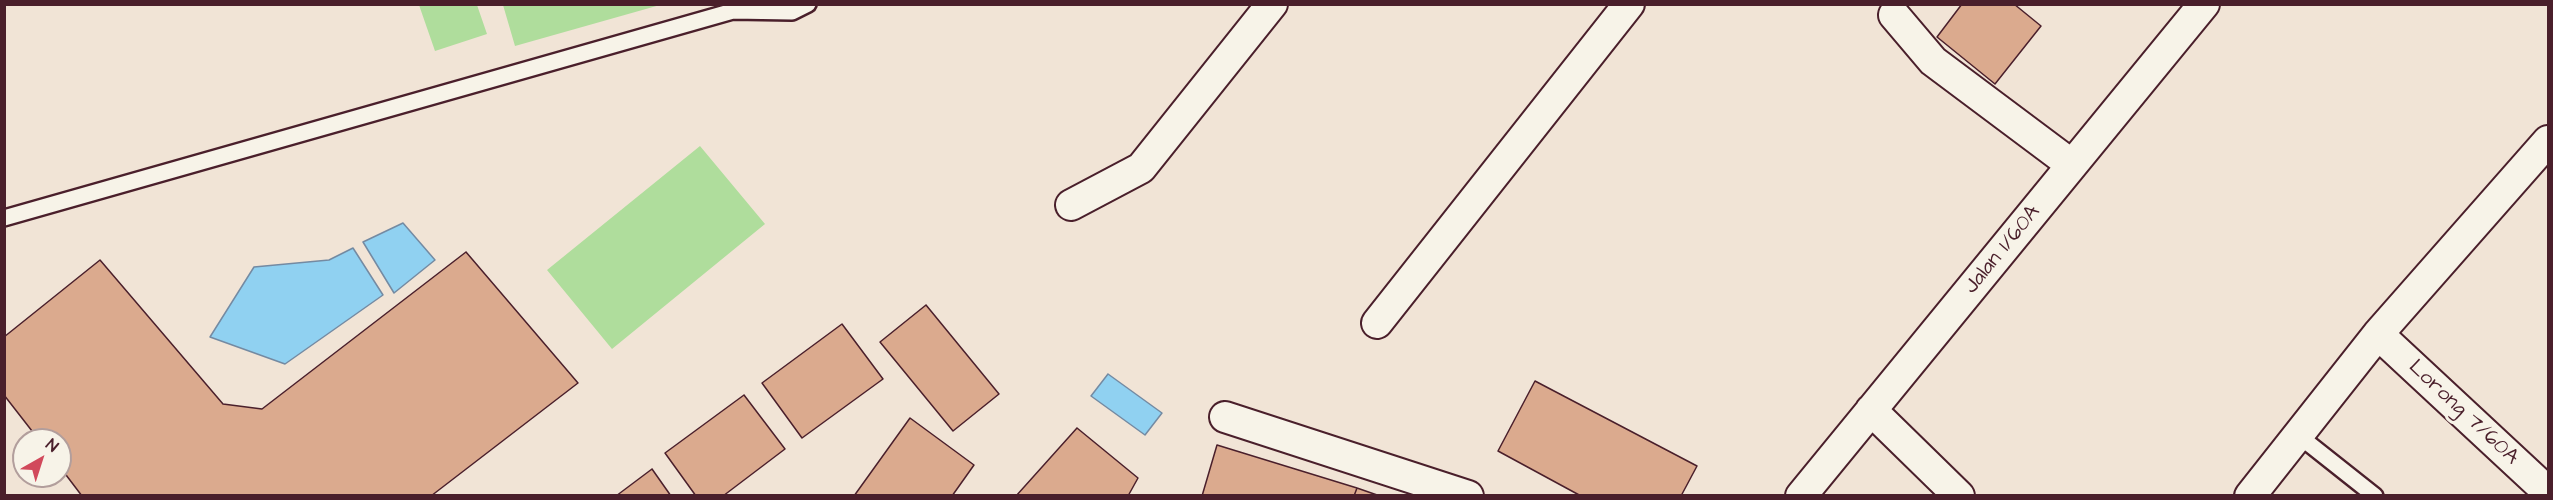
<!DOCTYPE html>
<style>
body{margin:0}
#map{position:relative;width:2553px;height:500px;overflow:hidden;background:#f1e4d6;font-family:"Architects Daughter",sans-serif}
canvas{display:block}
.frame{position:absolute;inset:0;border:6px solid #4a1f2b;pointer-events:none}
.north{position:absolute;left:12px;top:428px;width:60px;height:60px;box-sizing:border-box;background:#f7f3e8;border:2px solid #b29e9c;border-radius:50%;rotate:39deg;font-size:16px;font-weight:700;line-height:24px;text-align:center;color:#4a1f2b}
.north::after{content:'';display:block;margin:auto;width:21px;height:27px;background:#d1495b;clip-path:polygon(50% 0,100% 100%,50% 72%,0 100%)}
</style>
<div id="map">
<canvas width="2553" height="500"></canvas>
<div class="frame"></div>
<div class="north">N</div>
</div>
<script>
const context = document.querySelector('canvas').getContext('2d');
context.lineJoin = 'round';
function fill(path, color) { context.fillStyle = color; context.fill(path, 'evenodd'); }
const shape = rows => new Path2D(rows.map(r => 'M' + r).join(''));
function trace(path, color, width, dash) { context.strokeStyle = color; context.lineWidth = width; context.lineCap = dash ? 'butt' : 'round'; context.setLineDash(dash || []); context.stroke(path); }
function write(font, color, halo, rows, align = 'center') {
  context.font = font + ' "Architects Daughter",sans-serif'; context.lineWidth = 6; context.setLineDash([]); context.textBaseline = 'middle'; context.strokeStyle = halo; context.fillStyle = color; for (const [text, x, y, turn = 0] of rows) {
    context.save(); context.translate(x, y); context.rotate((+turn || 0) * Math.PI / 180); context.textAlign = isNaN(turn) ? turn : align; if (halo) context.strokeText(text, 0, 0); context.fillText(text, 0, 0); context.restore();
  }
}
fill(shape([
 [419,5,477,5,487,34,435,51],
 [503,5,503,4,660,5,515,46],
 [700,146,765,224,612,349,547,270]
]), '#afdd9c');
const water = shape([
 [403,223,435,260,394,293,363,242,403,223],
 [353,248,383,295,285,364,210,337,254,267,329,260,353,248],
 [1108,374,1162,413,1145,435,1091,396,1108,374]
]);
fill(water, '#90d1f1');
trace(water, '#748aa2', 1.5);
const building = shape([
 [1962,4,2014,4,2041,26,1995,84,1937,37,1962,4],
 [466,252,578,383,431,496,82,496,60,467,60,440,39,440,4,395,4,337,100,260,223,404,262,409,466,252],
 [926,305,999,394,953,431,880,342,926,305],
 [842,324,883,379,802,438,762,383,842,324],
 [1535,381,1697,466,1681,496,1581,496,1498,451,1535,381],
 [744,395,785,449,723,496,696,496,665,453,744,395],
 [910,418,974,465,952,496,854,496,910,418],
 [1077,428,1138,478,1128,496,1016,496,1077,428],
 [1217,445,1357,488,1354,496,1202,496,1217,445],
 [652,469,671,496,616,496,652,469],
 [1357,488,1380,496,1354,496,1357,488]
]);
fill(building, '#dbaa8e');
trace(building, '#4a1f2b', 1.5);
const service = shape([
 [733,11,792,12,808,4],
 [4,218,733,11,731,4],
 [2298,435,2375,496]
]);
const minor = shape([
 [1894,15,1933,61,2072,165],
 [1071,205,1141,168,1272,4],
 [1377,323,1629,4],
 [2378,334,2548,492],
 [1871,410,1959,496],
 [1225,417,1468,496],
 [1801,496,2204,4],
 [2250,496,2378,334,2548,141]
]);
trace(service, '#4a1f2b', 20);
trace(minor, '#4a1f2b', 34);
trace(service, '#f7f3e8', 15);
trace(minor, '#f7f3e8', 30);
write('21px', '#4a1f2b', '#f7f3e8', [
 ["Jalan 1/60A",2003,250,-51],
 ["Lorong 7/60A",2463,413,43]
]);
</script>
